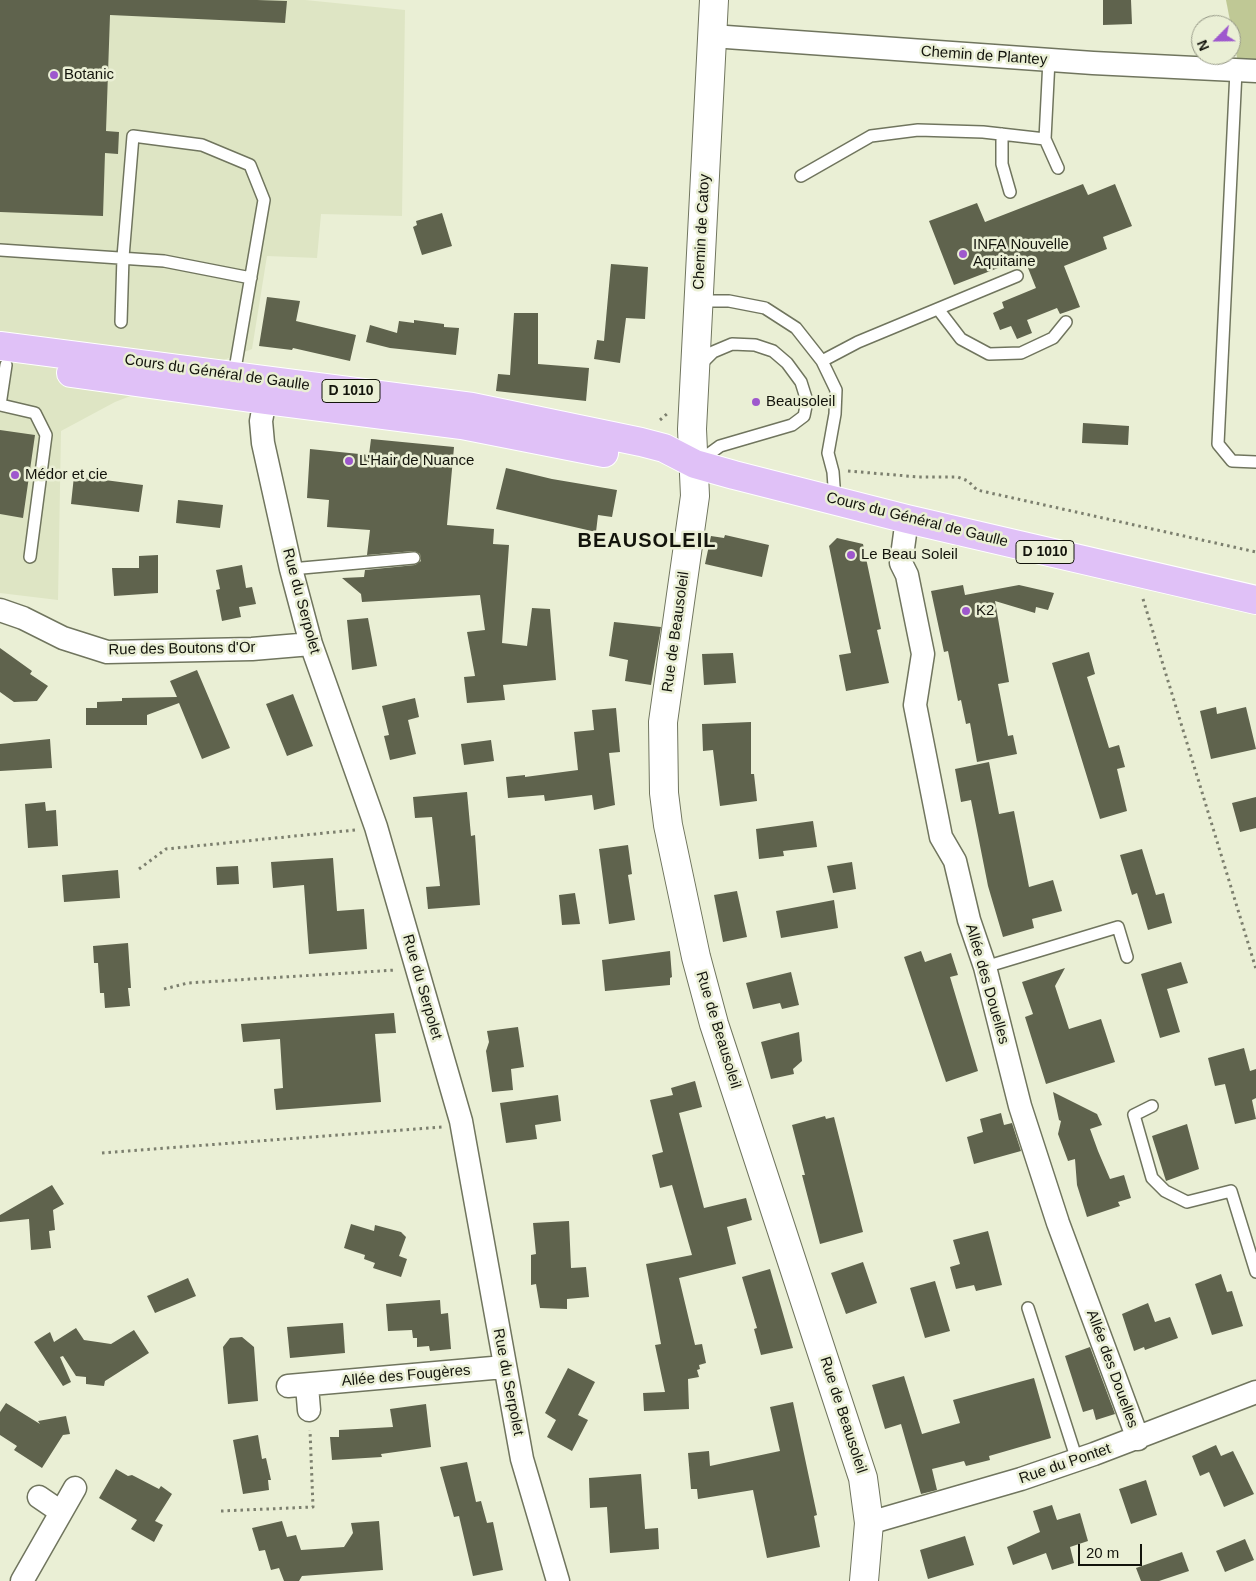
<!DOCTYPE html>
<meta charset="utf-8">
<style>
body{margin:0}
#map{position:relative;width:1256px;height:1581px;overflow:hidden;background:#eaefd5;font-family:Helvetica,sans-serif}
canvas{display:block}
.north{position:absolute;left:1191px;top:15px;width:50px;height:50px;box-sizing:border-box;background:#eaefd5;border:1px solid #949785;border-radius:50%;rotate:247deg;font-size:14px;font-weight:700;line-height:20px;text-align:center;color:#13140c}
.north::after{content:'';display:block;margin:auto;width:18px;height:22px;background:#9e58cd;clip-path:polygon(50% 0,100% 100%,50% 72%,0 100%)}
.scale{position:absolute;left:1078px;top:1544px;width:64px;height:22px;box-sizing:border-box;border:2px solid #13140c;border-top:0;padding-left:6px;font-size:15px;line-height:18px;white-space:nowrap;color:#13140c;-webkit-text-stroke:4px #eaefd5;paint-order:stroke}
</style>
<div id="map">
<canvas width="1256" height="1581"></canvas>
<div class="north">N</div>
<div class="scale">20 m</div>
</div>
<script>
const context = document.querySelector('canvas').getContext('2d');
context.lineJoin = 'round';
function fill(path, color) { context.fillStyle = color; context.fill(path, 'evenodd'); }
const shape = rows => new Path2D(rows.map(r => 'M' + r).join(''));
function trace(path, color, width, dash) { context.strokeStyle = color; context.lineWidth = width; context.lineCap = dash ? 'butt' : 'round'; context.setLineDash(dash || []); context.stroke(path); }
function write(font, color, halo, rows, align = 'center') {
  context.font = font + ' Helvetica,sans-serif'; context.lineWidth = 5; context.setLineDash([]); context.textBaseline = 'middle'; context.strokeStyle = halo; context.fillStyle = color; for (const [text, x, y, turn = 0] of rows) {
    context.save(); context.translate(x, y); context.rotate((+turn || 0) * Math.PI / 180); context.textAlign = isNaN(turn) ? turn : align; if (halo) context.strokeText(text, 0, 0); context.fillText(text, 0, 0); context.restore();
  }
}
fill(shape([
 [0,0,305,0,405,10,402,216,321,214,317,258,267,256,252,349,115,402,61,431,58,600,0,593]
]), '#dee5c4');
fill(shape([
 [1226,0,1256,0,1256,62,1238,62]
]), '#bfc895');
fill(shape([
 [0,0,257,0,287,1,285,23,110,15,106,131,119,132,118,154,105,153,103,216,0,212],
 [1103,0,1131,0,1132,24,1103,25],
 [1083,184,1088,195,1115,184,1132,226,1103,237,1107,249,1064,266,1080,307,1060,314,1057,308,1027,320,1032,333,1017,339,1011,326,1000,330,993,313,1004,308,1002,302,1036,288,1024,258,954,285,929,221,977,203,985,222],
 [442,213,452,246,422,255,413,227,417,225,416,221],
 [611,264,648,267,645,319,626,318,620,363,594,359,597,340,604,341],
 [267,297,300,301,296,321,356,335,350,361,293,348,292,350,259,346],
 [514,313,538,313,538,364,589,368,586,401,496,391,498,374,510,375],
 [414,320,444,324,444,327,459,328,456,355,390,348,366,342,370,325,397,333,399,321,414,323],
 [1083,423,1129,426,1128,445,1082,443],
 [0,430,35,435,23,518,0,514],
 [371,439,454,447,447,525,494,529,493,544,509,545,502,643,527,646,532,608,550,609,556,680,503,685,505,700,467,703,464,677,475,676,467,632,485,630,480,595,362,602,361,594,342,578,364,577,365,570,415,565,421,561,420,554,414,551,367,555,370,530,327,527,329,500,307,498,310,449,369,455],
 [506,468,552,479,617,490,612,517,598,515,596,532,496,509],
 [74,476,143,485,139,512,71,504],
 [178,500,223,505,220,528,176,523],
 [725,535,769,545,762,577,705,564,711,536,724,538],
 [837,538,863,544,881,629,877,630,889,683,846,691,839,655,851,653,829,546],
 [158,555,158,593,114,596,112,568,139,568,139,556],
 [242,565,246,588,252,587,256,604,239,607,241,617,222,621,216,590,220,589,216,570],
 [963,585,965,595,1019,585,1054,593,1048,610,1036,607,1035,613,995,601,1009,682,998,684,1008,736,1013,735,1017,754,977,762,970,723,966,724,961,700,958,701,948,651,944,652,931,591],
 [368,618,377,666,352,670,347,620],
 [614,622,661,627,651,685,625,681,628,660,609,656],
 [0,648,32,671,30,674,48,686,37,701,14,702,0,692],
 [1089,652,1095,674,1087,677,1109,748,1119,745,1125,767,1117,769,1127,811,1100,819,1052,663],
 [733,653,736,683,704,685,702,654],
 [197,670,230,748,202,759,179,703,147,715,147,725,86,725,86,708,97,708,97,702,122,701,122,698,177,697,170,681],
 [293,694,313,746,287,756,266,704],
 [415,698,419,717,408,720,416,754,390,760,384,736,389,735,382,706],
 [1216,707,1217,714,1246,707,1256,749,1211,759,1200,711],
 [616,708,620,752,609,753,615,805,594,810,592,795,545,801,544,795,508,798,506,777,525,775,525,777,578,770,574,732,594,730,592,710],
 [751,722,751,774,754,774,757,801,720,806,713,750,703,751,702,724],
 [50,739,52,768,0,771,0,744],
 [491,740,494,761,464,765,461,744],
 [989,762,999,814,1014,811,1029,887,1053,880,1062,911,1032,919,1034,928,1003,937,988,886,971,800,961,802,955,769],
 [467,792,471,836,475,835,480,905,428,909,426,887,440,886,432,817,415,818,413,797],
 [1256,797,1256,828,1240,832,1232,803],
 [45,802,46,811,56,810,58,846,28,848,25,804],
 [813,821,817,847,783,851,784,856,759,859,756,829],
 [628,845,632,874,628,875,635,920,609,924,599,849],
 [1142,849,1156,895,1164,893,1172,923,1148,930,1137,893,1132,895,1120,855],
 [333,858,337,911,364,909,367,949,309,954,304,885,273,888,271,862],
 [852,862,856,889,833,893,827,866],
 [238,866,239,884,217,885,216,867],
 [118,870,120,898,64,902,62,875],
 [737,891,747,937,723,942,714,895],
 [575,893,580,924,562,925,559,895],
 [834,900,838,928,781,938,776,911],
 [128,943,131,988,128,988,130,1006,105,1008,104,993,100,993,98,963,94,963,93,946],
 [670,951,672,977,670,978,670,985,605,991,602,960],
 [921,951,925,962,951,953,958,975,950,977,978,1071,946,1082,904,957],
 [1181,962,1188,983,1167,989,1180,1032,1160,1038,1141,974],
 [1065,968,1055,986,1069,1029,1101,1019,1115,1062,1046,1084,1025,1017,1033,1014,1022,982],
 [791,972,799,1005,782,1009,780,1003,753,1009,746,983],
 [394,1013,396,1033,375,1034,381,1102,276,1110,274,1089,283,1088,280,1039,243,1042,241,1024],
 [518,1027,524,1067,511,1069,513,1090,492,1092,486,1051,489,1042,487,1031],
 [799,1032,802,1061,793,1069,794,1074,771,1079,761,1042],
 [1244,1048,1250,1071,1256,1069,1256,1098,1252,1100,1256,1119,1235,1124,1225,1084,1215,1086,1208,1058],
 [695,1081,702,1107,679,1113,704,1208,746,1198,752,1220,727,1227,736,1264,679,1278,695,1345,702,1344,706,1363,699,1365,700,1369,697,1370,699,1377,688,1379,689,1409,644,1411,643,1393,665,1392,655,1345,661,1344,646,1264,692,1255,672,1185,660,1188,652,1155,663,1152,650,1100,673,1095,671,1088],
 [1053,1092,1097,1114,1102,1125,1090,1129,1098,1151,1110,1179,1124,1175,1131,1198,1118,1202,1120,1206,1087,1217,1077,1185,1075,1159,1068,1161,1058,1134,1061,1121,1059,1120],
 [558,1095,561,1121,535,1125,537,1139,506,1143,500,1103],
 [1001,1113,1004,1125,1012,1123,1021,1151,974,1164,967,1137,983,1132,980,1119],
 [825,1116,826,1119,834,1117,863,1232,820,1244,802,1175,805,1175,792,1125],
 [1187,1124,1199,1169,1166,1181,1152,1136],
 [52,1185,64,1204,53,1210,55,1230,49,1231,51,1248,31,1250,29,1219,0,1222,0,1215],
 [569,1221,571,1268,586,1267,589,1297,567,1299,567,1309,540,1308,536,1284,531,1285,531,1255,536,1254,533,1223],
 [351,1224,374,1231,375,1225,401,1232,406,1237,399,1256,407,1259,401,1277,373,1268,375,1263,364,1259,365,1255,344,1248],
 [988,1231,1002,1285,976,1291,974,1285,956,1289,950,1267,960,1264,953,1240],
 [863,1262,877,1303,846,1314,831,1273],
 [770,1269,793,1348,761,1355,754,1329,757,1328,742,1277],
 [1221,1274,1227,1292,1232,1291,1243,1326,1212,1335,1195,1284],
 [188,1278,196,1296,155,1313,147,1296],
 [935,1281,950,1331,925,1338,910,1288],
 [440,1300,441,1314,448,1313,451,1349,430,1351,429,1346,417,1347,417,1338,413,1338,412,1330,388,1331,386,1304],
 [1148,1303,1155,1322,1170,1317,1178,1338,1145,1350,1144,1347,1134,1351,1122,1314],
 [343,1323,345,1353,290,1358,287,1327],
 [76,1328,84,1340,111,1344,134,1330,149,1353,105,1381,104,1386,86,1384,86,1377,76,1376,63,1356,60,1357,71,1382,63,1386,34,1342,50,1332,54,1342],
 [242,1337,254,1347,258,1401,228,1404,223,1347,230,1338],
 [1090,1347,1115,1414,1096,1420,1093,1409,1083,1412,1065,1356],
 [568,1368,595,1382,578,1415,588,1420,572,1451,547,1437,556,1420,545,1413],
 [904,1376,922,1434,960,1423,953,1400,1034,1378,1051,1438,989,1456,990,1460,966,1466,964,1461,932,1469,937,1490,921,1494,901,1424,885,1429,872,1385],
 [793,1402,817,1515,814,1516,820,1547,767,1558,753,1490,698,1499,697,1489,691,1489,688,1453,709,1451,710,1466,780,1451,770,1407],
 [6,1403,40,1424,38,1421,66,1416,70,1434,63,1435,42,1468,14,1450,17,1446,0,1435,0,1412],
 [426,1404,431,1447,381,1454,382,1457,332,1460,330,1437,339,1437,339,1430,393,1427,390,1409],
 [258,1435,262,1459,266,1458,271,1480,268,1480,269,1490,243,1494,233,1440],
 [1216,1445,1221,1456,1233,1451,1254,1494,1224,1507,1209,1472,1200,1476,1192,1456],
 [467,1462,476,1502,481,1501,487,1523,493,1522,503,1570,473,1576,459,1516,454,1517,440,1467],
 [116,1469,128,1476,132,1475,159,1489,161,1486,172,1494,155,1521,163,1525,154,1542,131,1529,137,1520,99,1498],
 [641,1474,645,1529,658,1528,659,1549,610,1553,607,1507,590,1508,589,1478],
 [1146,1480,1157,1515,1131,1524,1119,1489],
 [1052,1505,1057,1520,1080,1513,1088,1541,1070,1547,1074,1563,1052,1570,1046,1553,1013,1565,1007,1547,1040,1532,1033,1511],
 [282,1521,287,1537,296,1535,301,1550,344,1547,353,1533,351,1523,379,1521,383,1570,302,1576,299,1581,284,1581,279,1568,271,1570,265,1550,259,1551,252,1528],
 [965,1536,974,1565,928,1579,920,1550],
 [1245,1539,1254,1560,1225,1572,1216,1551],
 [1182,1552,1189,1571,1159,1581,1141,1581,1136,1568]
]), '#5f634d');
const service = shape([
 [1236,71,1218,444,1232,461,1256,462],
 [1002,134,1002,164,1010,192],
 [1045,139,1058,168],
 [801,176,871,136,918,130,983,132,1045,139,1049,60],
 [0,250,164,261,251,278],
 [698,301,729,301,765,308,796,328,822,361,836,390,835,414,828,453,833,472,835,500],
 [938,309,961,339,989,354,1021,353,1053,338,1066,322],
 [121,322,123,257,133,136,202,145,250,165,264,200,234,375],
 [822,361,858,342,1017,276],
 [0,405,6,365],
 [1,405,35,413,46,435,30,557],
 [698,462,720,446,792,425,804,416,807,401,801,382,787,363,773,351,755,345,732,344,713,352,699,366],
 [291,569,414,558],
 [985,967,1118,927,1127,957],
 [1152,1106,1134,1115,1152,1178,1165,1191,1187,1202,1231,1191,1256,1272],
 [1028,1308,1077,1460]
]);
const minor = shape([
 [712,36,1093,63,1256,71],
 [265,400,261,421,263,443,291,569,311,644,376,827,461,1121,522,1459,558,1581],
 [907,519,901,563,907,575,923,654,915,705,941,837,955,861,969,920,985,967,1020,1106,1058,1223,1138,1439],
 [0,610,23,618,63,638,107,652,252,649,311,644],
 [288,1386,504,1367],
 [307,1386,309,1410],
 [39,1497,61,1512],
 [869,1523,1021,1479,1094,1454,1256,1392],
 [22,1581,75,1488]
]);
const tertiary = shape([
 [714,0,692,429,695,496,663,722,664,793,668,825,696,957,714,1024,863,1478,869,1523,864,1581]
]);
const primary = shape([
 [0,346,472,407,641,442,664,448,695,464,734,475,907,519,1256,600],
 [71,373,265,400,462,425,604,453]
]);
trace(service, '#70755e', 14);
trace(minor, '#70755e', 25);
trace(tertiary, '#70755e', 30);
trace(primary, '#fff', 30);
trace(shape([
 [660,420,668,413],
 [848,471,919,477,958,477,968,481,977,490,1256,552],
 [1143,599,1256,969],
 [139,869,166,849,355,830],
 [164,989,188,983,396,970],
 [102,1153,442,1127],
 [221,1511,313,1507,310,1430]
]), '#7c7f6e', 3, [2.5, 4]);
trace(service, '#fff', 11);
trace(minor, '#fff', 22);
trace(tertiary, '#fff', 28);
trace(primary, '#e0c1f7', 28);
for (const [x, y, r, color] of [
 [54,75,5,"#9e58cd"],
 [963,254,5,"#9e58cd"],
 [756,402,5,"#9e58cd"],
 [349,461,5,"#9e58cd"],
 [15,475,5,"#9e58cd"],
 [851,555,5,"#9e58cd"],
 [966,611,5,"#9e58cd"]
]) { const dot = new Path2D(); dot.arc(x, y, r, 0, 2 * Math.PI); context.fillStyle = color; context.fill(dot); trace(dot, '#eaefd5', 2); }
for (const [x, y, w] of [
 [351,391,58],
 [1045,552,58]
]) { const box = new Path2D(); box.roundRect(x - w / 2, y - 11.5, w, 23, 4); context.fillStyle = '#eaefd5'; context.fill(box); trace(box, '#13140c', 1); }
write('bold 14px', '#13140c', null, [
 ["D 1010",351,391],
 ["D 1010",1045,552]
]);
write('15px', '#13140c', '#eaefd5', [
 ["Chemin de Plantey",984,56,4],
 ["Chemin de Catoy",702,232,-87],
 ["Cours du Général de Gaulle",217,373,8],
 ["Cours du Général de Gaulle",917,520,14],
 ["Rue du Serpolet",301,601,75],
 ["Rue de Beausoleil",676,632,-82],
 ["Rue des Boutons d'Or",182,649,-1],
 ["Allée des Douelles",987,984,74],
 ["Rue du Serpolet",422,987,74],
 ["Rue de Beausoleil",718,1030,73],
 ["Allée des Douelles",1112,1369,70],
 ["Allée des Fougères",406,1376,-5],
 ["Rue du Serpolet",508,1382,79],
 ["Rue de Beausoleil",843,1415,72],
 ["Rue du Pontet",1065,1464,-19]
]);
write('15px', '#13140c', '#eaefd5', [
 ["Botanic",64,75],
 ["INFA Nouvelle",973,245],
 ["Aquitaine",973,262],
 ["Beausoleil",766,402],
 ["L'Hair de Nuance",359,461],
 ["Médor et cie",25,475],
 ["Le Beau Soleil",861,555],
 ["K2",976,611]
], 'left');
context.letterSpacing = '1px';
write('bold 20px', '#13140c', '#eaefd5', [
 ["BEAUSOLEIL",647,541]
]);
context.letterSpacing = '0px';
</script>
